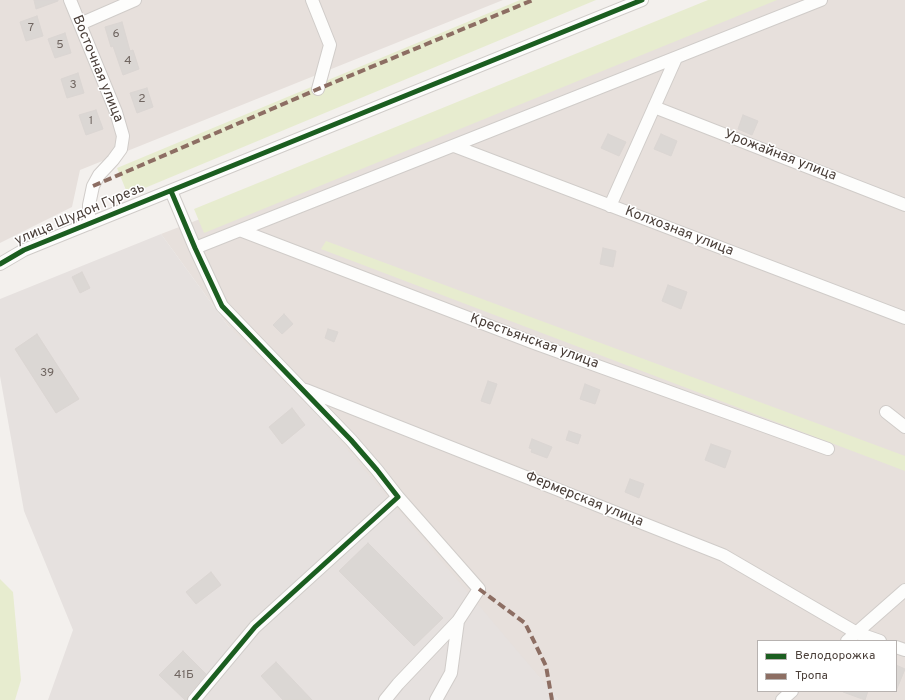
<!DOCTYPE html>
<meta charset="utf-8">
<style>
body{margin:0}
#map{position:relative;width:905px;height:700px;overflow:hidden;background:#f3f0ed;font-family:Overpass,sans-serif}
canvas{display:block}
.legend{position:absolute;left:757px;top:640px;width:140px;height:52px;box-sizing:border-box;background:#fff;border:1px solid #b7b2b0;margin:0;padding:5px 7px;list-style:none;font-size:12px;color:#4a3f39}
.legend li{display:flex;align-items:center;gap:8px;height:20px}
.legend b{width:20px;border:1px solid #b7b2b0}
</style>
<div id="map">
<canvas width="905" height="700"></canvas>
<ul class="legend">
<li><b style="height:5px;background:#1b5e20"></b>Велодорожка</li>
<li><b style="height:5px;background:#8d6e63"></b>Тропа</li>
</ul>
</div>
<script>
const context = document.querySelector('canvas').getContext('2d');
context.lineJoin = 'round';
function fill(path, color) { context.fillStyle = color; context.fill(path, 'evenodd'); }
const shape = rows => new Path2D(rows.map(r => 'M' + r).join(''));
function trace(path, color, width, dash) { context.strokeStyle = color; context.lineWidth = width; context.lineCap = dash ? 'butt' : 'round'; context.setLineDash(dash || []); context.stroke(path); }
function write(font, color, halo, rows, align = 'center') {
  context.font = font + ' Overpass,sans-serif'; context.lineWidth = 3; context.setLineDash([]); context.textBaseline = 'middle'; context.strokeStyle = halo; context.fillStyle = color; for (const [text, x, y, turn = 0] of rows) {
    context.save(); context.translate(x, y); context.rotate((+turn || 0) * Math.PI / 180); context.textAlign = isNaN(turn) ? turn : align; if (halo) context.strokeText(text, 0, 0); context.fillText(text, 0, 0); context.restore();
  }
}
fill(shape([
 [0,0,503,0,80,170,72,207,0,243],
 [771,0,905,0,905,700,558,700,558,699,228,326,161,234],
 [758,641,896,641,896,691,758,691]
]), '#e7e0dc');
fill(shape([
 [161,234,228,326,326,424,558,699,558,700,48,700,73,630,24,511,0,376,0,299]
]), '#e6e1df');
fill(shape([
 [520,0,596,0,128,195,117,168],
 [708,0,777,0,204,233,194,209],
 [326,241,905,456,905,471,321,249],
 [0,579,13,592,21,680,15,700,0,700]
]), '#e7eccf');
const building = shape([
 [34,0,58,0,58,1,36,9,34,0],
 [37,16,43,36,26,41,20,22,37,16],
 [122,22,130,51,133,50,139,69,123,75,113,46,111,47,105,27,122,22],
 [65,33,71,53,55,58,48,39,65,33],
 [78,73,84,93,67,98,61,79,78,73],
 [147,88,153,107,137,113,130,93,147,88],
 [96,110,103,129,86,135,79,115,96,110],
 [743,115,758,121,752,135,738,129,743,115],
 [608,134,626,142,619,156,601,148,608,134],
 [661,134,677,141,671,156,654,149,661,134],
 [603,248,616,251,613,267,600,264,603,248],
 [82,272,90,288,80,293,72,277,82,272],
 [668,285,687,292,681,309,662,301,668,285],
 [284,314,293,324,282,334,273,325,284,314],
 [328,329,338,332,334,342,325,338,328,329],
 [37,334,79,399,56,413,15,349,37,334],
 [488,381,497,384,490,404,481,401,488,381],
 [585,384,600,390,595,404,580,399,585,384],
 [292,408,305,425,282,444,269,427,292,408],
 [569,431,581,435,578,444,566,440,569,431],
 [532,439,552,447,547,458,531,452,532,449,529,448,532,439],
 [711,444,731,451,725,468,705,460,711,444],
 [630,479,644,484,639,498,625,492,630,479],
 [368,543,443,618,414,646,339,571,368,543],
 [211,572,221,585,196,604,186,592,211,572],
 [183,651,206,674,188,695,187,700,185,700,159,675,183,651],
 [276,662,312,700,283,700,261,676,276,662],
 [896,665,905,669,896,691,896,665],
 [844,691,868,691,865,700,843,692,844,691]
]);
fill(building, '#dbd7d4');
trace(building, '#dbd6d3', 1);
const minor = shape([
 [70,0,116,112,123,136,121,149,113,160,99,175,93,186,89,205,89,224],
 [312,0,330,45,318,89],
 [80,24,135,0],
 [654,107,905,205],
 [454,146,905,318],
 [171,191,195,248,222,306,351,440,377,470,398,497,255,627,194,700],
 [610,206,676,58],
 [242,231,534,343,828,449],
 [195,248,821,0],
 [0,264,24,250,642,0],
 [306,390,723,555,857,633,880,641],
 [886,412,905,427],
 [398,497,479,589,458,621,451,673,436,700],
 [847,641,905,590],
 [896,647,905,650],
 [385,700,398,684,458,621],
 [782,700,792,691]
]);
trace(minor, '#d0ccc9', 14);
trace(minor, '#fdfdfc', 12);
trace(shape([
 [93,186,318,89,533,0],
 [479,589,525,623,546,666,552,700]
]), '#8d6e63', 4, [8, 4]);
trace(shape([
 [171,191,195,248,222,306,351,440,377,470,398,497,255,627,194,700],
 [0,264,24,250,642,0]
]), '#1b5e20', 5);
write('12px', '#706661', null, [
 ["7",31,29],
 ["6",116,35],
 ["5",60,46],
 ["4",128,62],
 ["3",73,86],
 ["2",142,100],
 ["1",91,122],
 ["39",47,374],
 ["41Б",184,676]
]);
write('14px', '#4a3f39', '#fff', [
 ["Восточная улица",97,69,68],
 ["Урожайная улица",780,156,21],
 ["улица Шудон Гурезь",80,215,-23],
 ["Колхозная улица",679,232,21],
 ["Крестьянская улица",534,342,20],
 ["Фермерская улица",584,500,22]
]);
</script>
